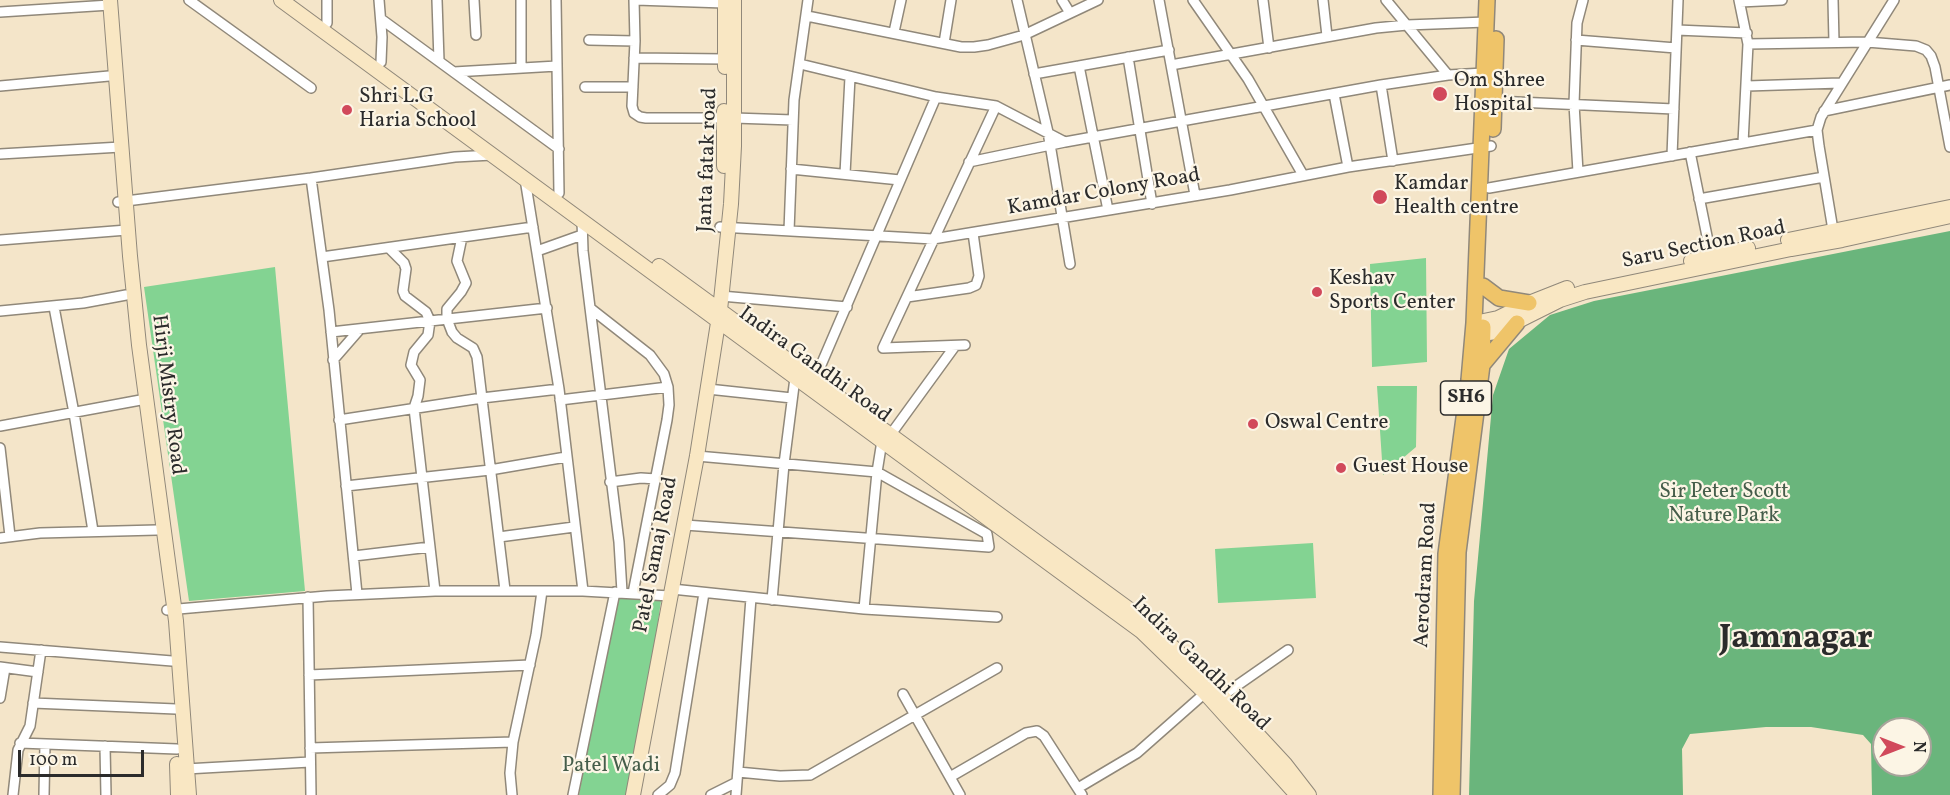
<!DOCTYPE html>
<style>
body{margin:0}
#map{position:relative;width:1950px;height:795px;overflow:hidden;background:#f4e5c9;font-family:Vollkorn,serif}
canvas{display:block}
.north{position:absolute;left:1872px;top:717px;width:60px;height:60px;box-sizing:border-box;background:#fcf5e5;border:2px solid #a8a49b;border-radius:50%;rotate:90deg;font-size:16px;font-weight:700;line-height:24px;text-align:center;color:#2b2b2b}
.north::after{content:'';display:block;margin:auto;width:21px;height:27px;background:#d1495b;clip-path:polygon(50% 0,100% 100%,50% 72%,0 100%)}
.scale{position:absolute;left:18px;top:750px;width:126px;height:27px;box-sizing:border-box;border:3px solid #2b2b2b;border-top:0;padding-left:8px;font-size:18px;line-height:21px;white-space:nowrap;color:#2b2b2b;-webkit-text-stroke:4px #fcf5e5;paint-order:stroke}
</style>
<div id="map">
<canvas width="1950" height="795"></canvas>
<div class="north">N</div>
<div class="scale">100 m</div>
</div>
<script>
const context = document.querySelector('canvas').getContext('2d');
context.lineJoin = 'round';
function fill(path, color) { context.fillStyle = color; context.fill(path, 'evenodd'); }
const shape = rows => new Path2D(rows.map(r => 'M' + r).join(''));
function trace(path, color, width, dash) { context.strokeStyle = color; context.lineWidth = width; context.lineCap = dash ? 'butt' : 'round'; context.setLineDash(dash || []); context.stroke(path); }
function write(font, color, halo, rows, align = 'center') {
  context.font = font + ' Vollkorn,serif'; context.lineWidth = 4.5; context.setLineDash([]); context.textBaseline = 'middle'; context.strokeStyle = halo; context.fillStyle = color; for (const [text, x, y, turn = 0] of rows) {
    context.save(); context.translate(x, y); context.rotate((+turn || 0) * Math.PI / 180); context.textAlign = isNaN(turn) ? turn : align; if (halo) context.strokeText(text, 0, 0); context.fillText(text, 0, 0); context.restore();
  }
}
fill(shape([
 [1426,258,1427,362,1372,367,1370,264],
 [275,267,305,591,189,601,144,287],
 [1377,386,1417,386,1416,447,1383,475],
 [1313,543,1316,598,1218,603,1215,549],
 [615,597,661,601,633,795,579,795]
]), '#83d392');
fill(shape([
 [1950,231,1950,795,1872,795,1871,744,1863,735,1811,727,1766,727,1690,734,1682,749,1683,795,1469,795,1474,601,1493,395,1509,349,1550,315,1594,301],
 [1884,729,1920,729,1920,765,1884,765]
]), '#6ab57c');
const street = shape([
 [189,0,311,88],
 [379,0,382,37,381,62],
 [437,0,439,61],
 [474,0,476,35],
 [521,0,521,68],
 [556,0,559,193],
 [634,0,635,41,632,106,634,113,640,117,646,118,734,118,793,120],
 [636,0,724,3],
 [1017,0,1048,132,1070,264],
 [1062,0,1070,13],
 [1159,0,1195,195],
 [1193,0,1248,79,1303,175],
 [1263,0,1269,48],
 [1323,0,1327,36],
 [1386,0,1448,75],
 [1739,0,1748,44,1743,143],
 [1833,0,1834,42],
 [1740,2,1782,0],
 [0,12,110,5],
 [807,16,961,47,974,47,988,45,1024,35,1098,0],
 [381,19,559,149],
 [327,23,327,0],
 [1677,30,1747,33],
 [894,32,901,0],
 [589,40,635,41],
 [1576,40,1676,48],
 [944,43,951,0],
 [1748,44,1867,42,1916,46,1926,50,1931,56,1935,67,1950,147],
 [1128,57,1152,204],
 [634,58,725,59],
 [800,64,936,97,996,106,1065,142],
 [1171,65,1376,28,1407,25,1486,22],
 [1079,66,1108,210],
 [454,72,557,66],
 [1034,74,1169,50],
 [1381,85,1393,161],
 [0,86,109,76],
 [1747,86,1840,83],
 [585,87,633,87],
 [1334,94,1348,167],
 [1495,101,1674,109],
 [1824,111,1950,85],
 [1690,152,1711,256],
 [0,154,121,147],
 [1672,156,1678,0],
 [969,162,1065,142,1381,85,1448,75,1484,73],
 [791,169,900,180],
 [1578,172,1574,104,1577,23,1583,0],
 [845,174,850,77],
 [311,178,329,310,357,594],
 [525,179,559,389,583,591],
 [1489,188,1817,130],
 [1699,199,1824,177],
 [118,202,311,178,455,157,492,155],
 [582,220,583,251,619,542,622,592],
 [720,227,933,239,1230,190,1348,167,1491,146],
 [789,231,794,100,808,0],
 [1834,236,1819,146,1817,130,1821,117,1894,0],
 [462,237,457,261,466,283,461,292,447,309,447,319,452,332,457,338,473,348,477,357,505,590],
 [0,240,127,230],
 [389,248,404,263,406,269,403,291,405,296,426,312,430,321,428,335,414,352,411,365,420,380,418,396,414,408,435,591],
 [537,251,582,235],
 [322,257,533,227],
 [721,296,847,307],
 [907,297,969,288,976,285,979,276,973,233],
 [54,307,74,413,93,531],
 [590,308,650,355,664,374,668,387,669,405,667,420,633,593],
 [0,311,83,303,126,295],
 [331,332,547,308],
 [965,345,883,348,996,106],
 [333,360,360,329],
 [815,379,936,97],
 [708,389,792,398],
 [560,400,668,387],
 [339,420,482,398,559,389],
 [0,426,146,399],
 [891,434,955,346],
 [0,448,10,536],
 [610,482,641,478,656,479],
 [346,486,490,470,566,457],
 [685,525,989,547,987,534,877,472,697,456],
 [499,537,574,527],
 [0,538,40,533,157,530],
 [354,556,430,547],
 [672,589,864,609,997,617],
 [308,597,311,795],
 [772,600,784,464,795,378],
 [864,609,877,472,882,441],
 [167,610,327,596,435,591,583,591,670,596],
 [0,647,172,661],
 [0,667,38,672],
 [309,675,530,665],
 [903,694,960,795],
 [1222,696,1288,650],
 [0,698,5,668],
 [33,703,176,709],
 [20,743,177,749],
 [105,746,106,795],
 [310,748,513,742],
 [186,769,310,762],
 [738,772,780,776,810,775,997,668],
 [950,777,1026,733,1037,731,1044,736,1082,795],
 [1078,788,1137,753,1205,693],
 [13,795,18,750,30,726,41,650],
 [44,795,45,744],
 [512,795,510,773,513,742,536,635,542,591],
 [573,795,615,592],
 [658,795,670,785,675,773,704,593],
 [711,795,737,782],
 [736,795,751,598]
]);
const secondary = shape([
 [110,0,130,256,139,345,176,621,189,795],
 [281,0,1141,631,1205,693,1297,795],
 [725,0,725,67],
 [724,111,724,166],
 [1788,240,1950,207],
 [1691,261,1748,248],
 [659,266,1137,615,1185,658,1222,696,1285,764,1309,795],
 [1474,323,1498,318,1529,303,1567,288],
 [1474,335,1496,332,1560,300,1585,292,1791,249,1842,240,1950,216],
 [177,764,178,795],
 [633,795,697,456,720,310,731,204,734,146,734,0]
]);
const primary = shape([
 [1493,129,1496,39],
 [1483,286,1499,298,1529,303],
 [1482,365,1517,323],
 [1441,795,1446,554,1469,380,1474,323,1487,0],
 [1452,795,1458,552,1482,365,1483,327]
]);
trace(street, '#90887a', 12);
trace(secondary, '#90887a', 16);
trace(primary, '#90887a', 18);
trace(street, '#fff', 9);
trace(secondary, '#f9e7c3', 14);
trace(primary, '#efc469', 15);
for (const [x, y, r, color] of [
 [1440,94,8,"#d1495b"],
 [347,110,6,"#d1495b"],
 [1380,197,8,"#d1495b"],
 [1317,292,6,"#d1495b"],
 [1253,424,6,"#d1495b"],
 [1341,468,6,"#d1495b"]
]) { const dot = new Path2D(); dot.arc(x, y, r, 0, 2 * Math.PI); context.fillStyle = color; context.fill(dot); trace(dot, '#fcf5e5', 2); }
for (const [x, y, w] of [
 [1466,398,51]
]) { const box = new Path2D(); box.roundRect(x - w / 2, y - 17, w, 34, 4.5); context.fillStyle = '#fcf5e5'; context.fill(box); trace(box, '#2b2b2b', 1.5); }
write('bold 20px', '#2b2b2b', null, [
 ["SH6",1466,398]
]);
write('21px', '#2b2b2b', '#fcf5e5', [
 ["Om Shree",1454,82],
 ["Hospital",1454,106],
 ["Shri L.G",359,98],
 ["Haria School",359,122],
 ["Kamdar",1394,185],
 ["Health centre",1394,209],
 ["Keshav",1329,280],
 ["Sports Center",1329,304],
 ["Oswal Centre",1265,424],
 ["Guest House",1353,468]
], 'left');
write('21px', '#2b2b2b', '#fcf5e5', [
 ["Janta fatak road",709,160,-88],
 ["Kamdar Colony Road",1104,193,-10],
 ["Saru Section Road",1704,246,-12],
 ["Indira Gandhi Road",814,366,36],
 ["Hirji Mistry Road",167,395,83],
 ["Patel Samaj Road",657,555,-79],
 ["Aerodram Road",1427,575,-87],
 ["Indira Gandhi Road",1200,665,44]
]);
write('21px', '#455d4a', '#fcf5e5', [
 ["Sir Peter Scott",1724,493],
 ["Nature Park",1724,517],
 ["Patel Wadi",611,767]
]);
write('bold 33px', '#2b2b2b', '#fcf5e5', [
 ["Jamnagar",1796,641]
]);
</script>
